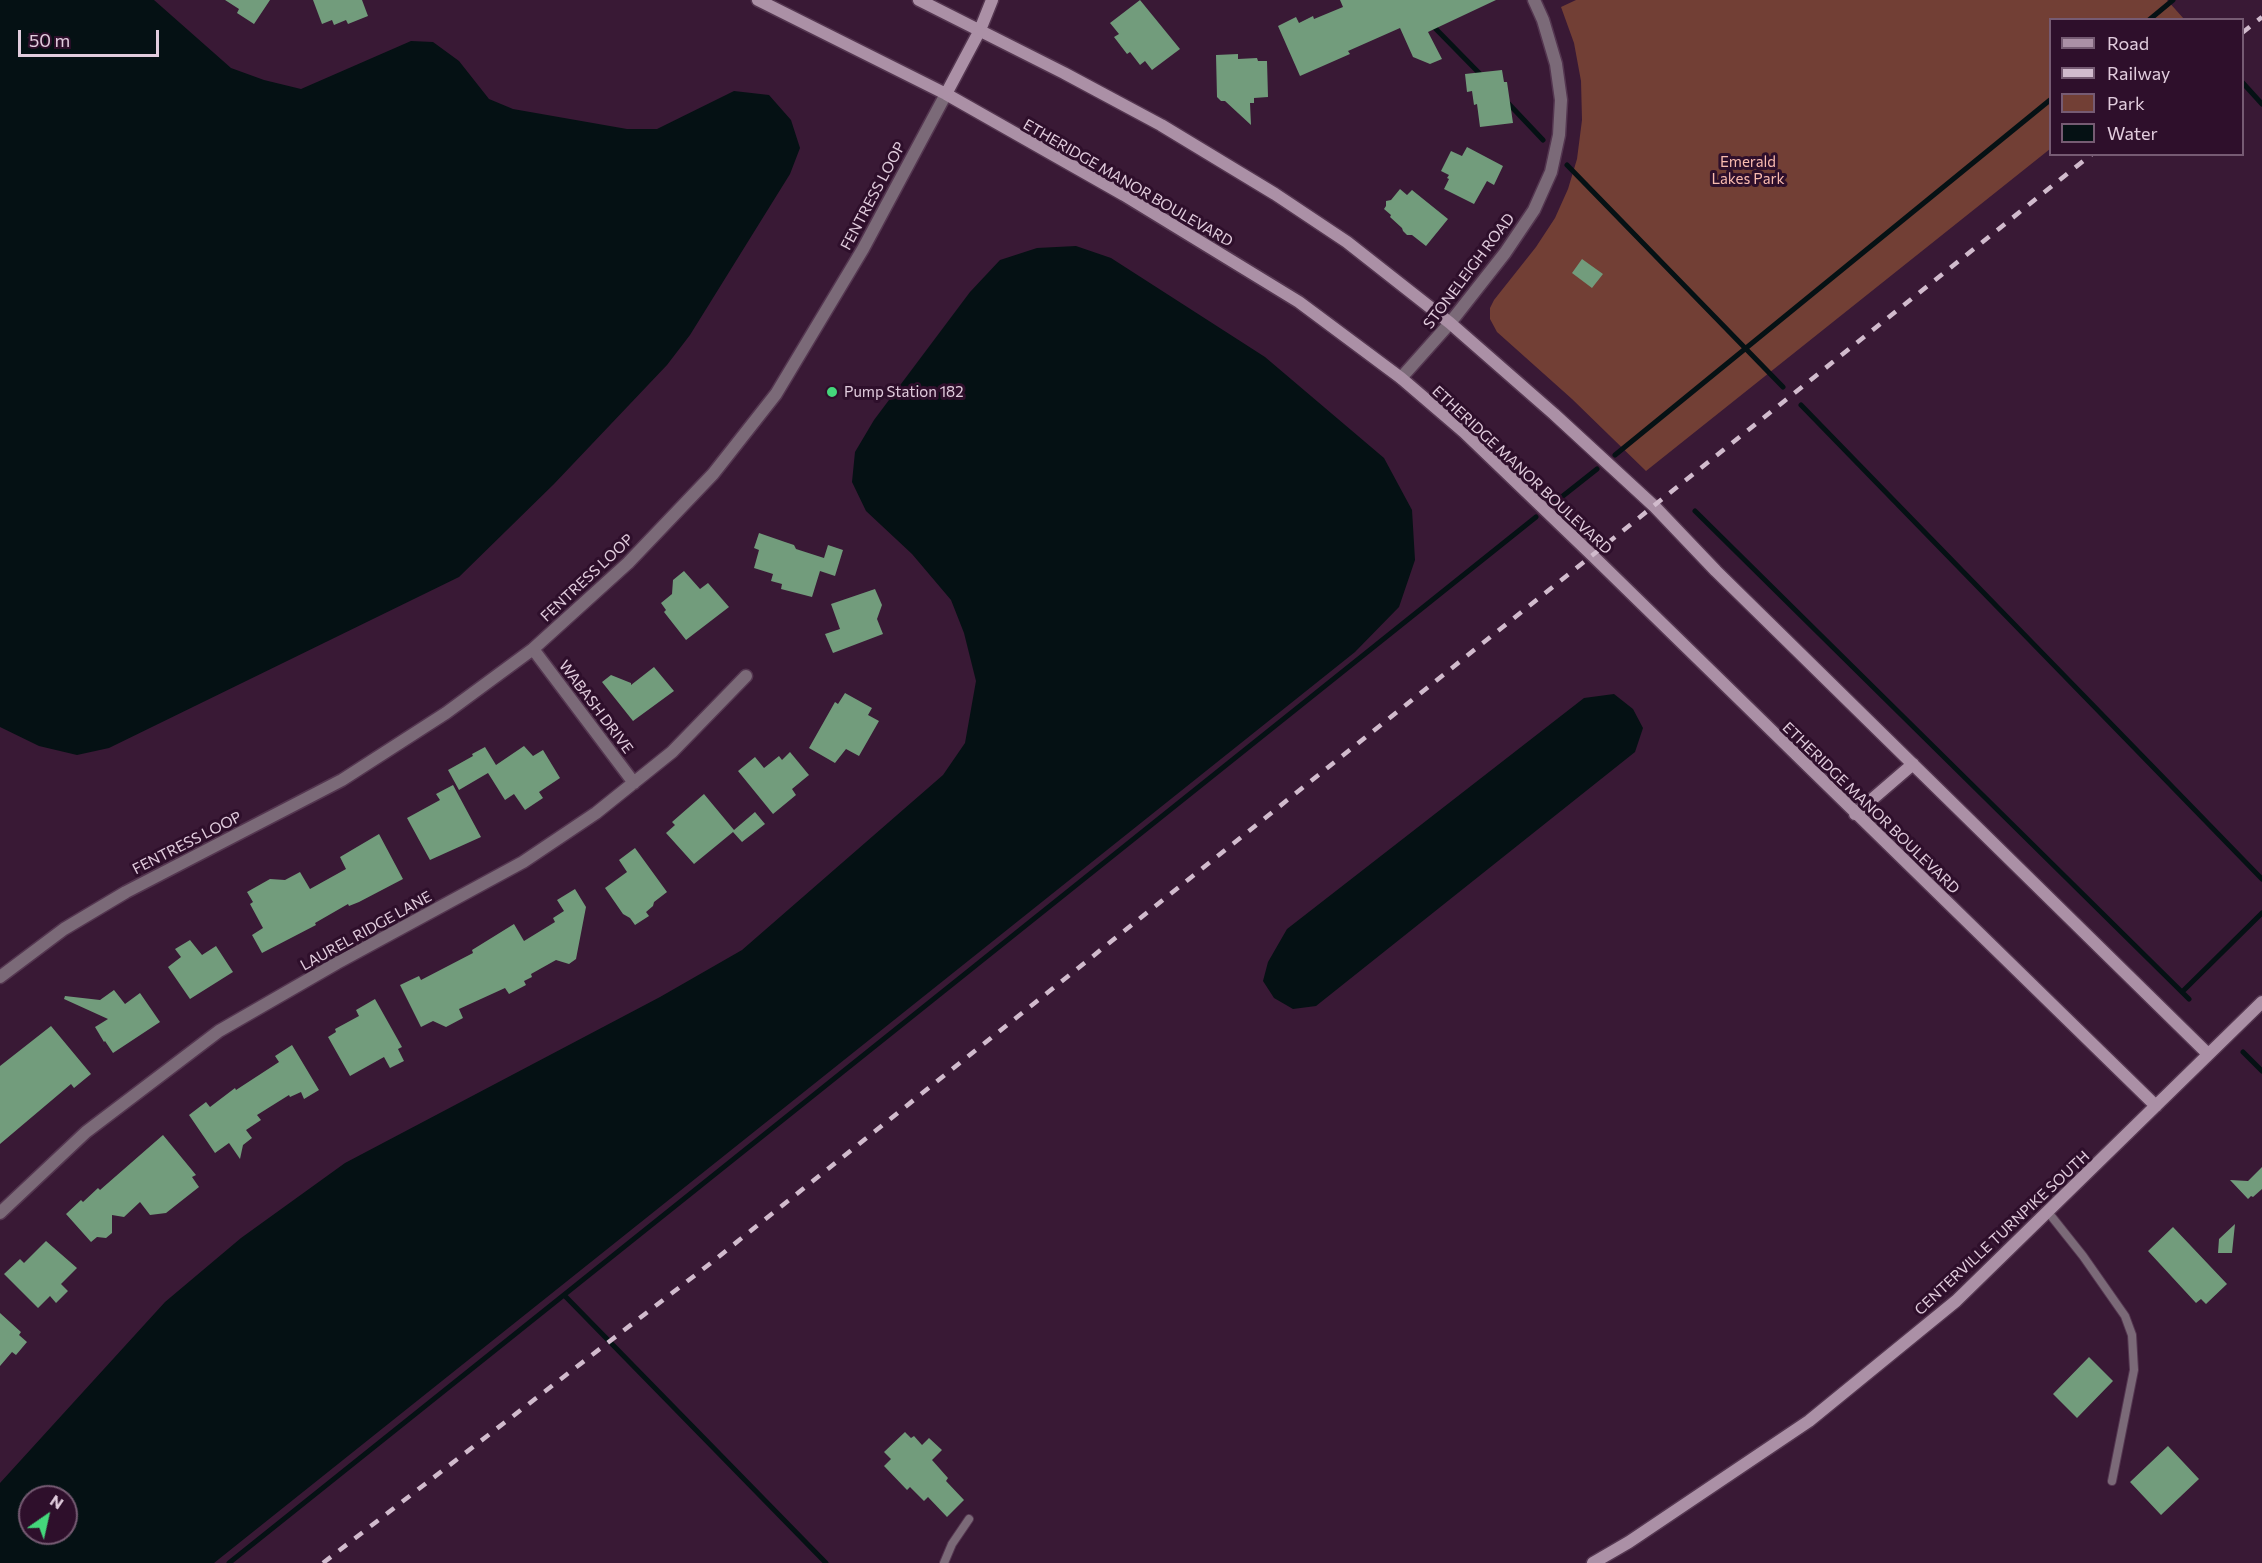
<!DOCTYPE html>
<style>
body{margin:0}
#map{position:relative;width:2262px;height:1563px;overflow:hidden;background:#391935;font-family:Commissioner,sans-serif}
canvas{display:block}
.legend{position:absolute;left:2049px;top:18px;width:195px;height:138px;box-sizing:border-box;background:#2e0f2b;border:2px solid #765b73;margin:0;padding:8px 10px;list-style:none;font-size:18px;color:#e2cdde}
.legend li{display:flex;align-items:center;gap:12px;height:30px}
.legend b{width:30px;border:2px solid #765b73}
.north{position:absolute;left:18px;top:1485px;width:60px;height:60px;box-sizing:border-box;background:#2e0f2b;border:2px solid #765b73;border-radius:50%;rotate:34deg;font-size:16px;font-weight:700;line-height:24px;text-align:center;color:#e2cdde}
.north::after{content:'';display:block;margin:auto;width:21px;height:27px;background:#44d77b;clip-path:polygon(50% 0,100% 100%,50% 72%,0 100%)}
.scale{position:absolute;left:18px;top:30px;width:141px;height:27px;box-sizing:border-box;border:3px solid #e2cdde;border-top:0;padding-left:8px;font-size:18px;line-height:21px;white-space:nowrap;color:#e2cdde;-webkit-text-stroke:4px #2e0f2b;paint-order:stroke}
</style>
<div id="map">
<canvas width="2262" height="1563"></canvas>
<ul class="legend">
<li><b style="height:8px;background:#ab90a6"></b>Road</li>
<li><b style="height:8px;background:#d1bbcd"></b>Railway</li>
<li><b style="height:16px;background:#723f35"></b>Park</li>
<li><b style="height:16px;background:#051114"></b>Water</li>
</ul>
<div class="north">N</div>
<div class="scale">50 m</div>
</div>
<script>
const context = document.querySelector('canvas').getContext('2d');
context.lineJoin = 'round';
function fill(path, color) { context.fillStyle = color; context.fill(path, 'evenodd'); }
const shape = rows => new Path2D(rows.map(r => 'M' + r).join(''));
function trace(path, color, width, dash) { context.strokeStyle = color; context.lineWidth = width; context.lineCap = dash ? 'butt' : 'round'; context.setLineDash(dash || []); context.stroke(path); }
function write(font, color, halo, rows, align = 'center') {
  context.font = font + ' Commissioner,sans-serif'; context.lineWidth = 6; context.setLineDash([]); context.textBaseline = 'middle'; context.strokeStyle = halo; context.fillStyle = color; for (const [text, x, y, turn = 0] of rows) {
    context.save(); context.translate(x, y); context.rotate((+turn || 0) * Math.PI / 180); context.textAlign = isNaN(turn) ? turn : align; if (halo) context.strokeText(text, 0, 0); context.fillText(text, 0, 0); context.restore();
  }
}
fill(shape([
 [1576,0,2167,0,2184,19,2050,20,2050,149,1646,471,1572,399,1497,332,1490,319,1490,308,1494,300,1536,247,1555,218,1568,189,1577,159,1582,120,1581,81,1574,43,1561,7]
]), '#723f35');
fill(shape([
 [0,0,154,0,231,68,264,80,301,89,411,41,433,42,459,61,489,99,513,109,627,129,657,129,734,91,769,95,791,120,800,148,790,174,690,335,667,365,554,484,459,577,109,748,77,755,39,746,0,727],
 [1076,246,1111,258,1265,357,1384,458,1412,510,1415,560,1399,607,1355,652,214,1563,0,1563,0,1483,165,1302,241,1238,345,1163,660,997,742,950,943,775,965,743,976,681,964,633,951,600,912,554,866,511,852,482,855,452,874,420,970,292,1000,260,1037,248],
 [30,1497,66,1497,66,1533,30,1533],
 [1614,694,1633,709,1643,728,1635,752,1316,1006,1293,1009,1274,998,1263,981,1268,962,1287,929,1584,698]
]), '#051114');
trace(shape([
 [2149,20,2173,0],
 [1432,25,1482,76],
 [2242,82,2262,104],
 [1507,102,1543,140],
 [1567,165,1783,387],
 [1801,405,2262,879],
 [1615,455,2050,100],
 [1554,503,1597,469],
 [1695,511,2189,999],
 [2182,992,2262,913],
 [2243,1052,2262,1071],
 [565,1296,826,1563],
 [229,1563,1536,517]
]), '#051114', 5);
fill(shape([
 [225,0,270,0,254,24,237,13,239,9],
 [313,0,362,0,368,16,348,24,346,20,334,25,332,20,322,24],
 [1140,0,1180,49,1152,70,1145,61,1140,65,1130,52,1127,54,1114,37,1119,34,1110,23],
 [1340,0,1496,0,1428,32,1442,59,1430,64,1413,57,1400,28,1348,51,1350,54,1300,76,1278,26,1296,17,1299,23,1313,16,1314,19,1343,7],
 [1238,54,1238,59,1257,58,1258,61,1267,61,1268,97,1254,98,1254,103,1250,103,1251,125,1225,101,1221,101,1217,97,1216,55],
 [1502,70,1504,82,1507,82,1513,123,1480,127,1477,104,1474,105,1472,91,1467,92,1465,74],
 [1467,147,1503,166,1494,185,1487,181,1474,204,1444,189,1449,179,1447,178,1449,175,1441,171,1451,151,1462,156],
 [1400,189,1407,195,1412,190,1448,219,1426,246,1412,235,1407,235,1403,231,1402,228,1390,217,1391,215,1384,209,1386,206,1386,201,1391,200],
 [1582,259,1603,274,1592,288,1572,273],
 [759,533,785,542,794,545,796,549,824,558,828,545,843,550,835,576,820,571,812,597,781,589,782,584,771,581,773,574,754,568,759,550,754,548],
 [684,571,700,589,708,583,729,607,686,640,664,612,666,610,661,603,672,594,673,580],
 [875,589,882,605,877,619,883,634,833,653,825,634,840,629,831,604],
 [654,667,674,691,633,721,602,682,611,675,631,683,631,685],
 [845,693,872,708,868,715,879,721,859,756,846,749,835,763,809,748,835,702,838,704],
 [524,746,533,756,543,750,560,778,539,792,543,798,525,810,514,794,505,800,488,773,459,790,448,770,473,756,472,754,485,747,496,765],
 [790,752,809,775,792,789,796,795,773,814,738,771,755,757,764,768,779,756,782,760],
 [453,785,481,837,430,860,407,818,440,800,436,794],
 [704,794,734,830,755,812,765,824,742,842,733,832,694,864,666,833,675,825,672,822],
 [379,834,403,879,359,902,349,906,348,904,315,923,316,925,262,953,252,935,263,928,250,904,253,902,247,892,270,879,285,880,300,872,310,889,346,869,340,857],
 [635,848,667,892,654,902,653,906,646,912,649,916,635,925,630,918,623,914,605,888,627,872,619,860],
 [575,889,586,907,576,959,569,964,556,960,531,974,532,977,524,981,526,985,509,994,505,988,459,1009,463,1018,446,1027,433,1021,421,1027,400,985,419,976,421,980,473,953,472,950,514,924,524,941,555,922,553,918,564,911,557,900],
 [190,940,202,955,216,946,233,972,190,999,168,967,181,957,175,949],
 [114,990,125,1004,140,993,160,1022,113,1053,105,1041,104,1042,95,1027,108,1019,64,999,65,996,100,1000],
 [375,999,402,1047,398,1049,404,1061,390,1068,384,1057,350,1076,328,1037,336,1032,335,1029,359,1016,356,1010],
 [51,1026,91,1074,74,1088,71,1084,0,1144,0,1066],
 [292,1045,319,1090,304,1099,301,1092,290,1097,289,1095,257,1115,261,1120,246,1130,252,1138,243,1145,240,1159,229,1143,215,1153,189,1115,206,1102,210,1107,235,1088,236,1090,279,1062,275,1056],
 [163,1135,196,1175,192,1177,199,1187,166,1213,150,1215,140,1202,124,1217,112,1215,112,1233,106,1238,97,1237,91,1242,66,1214,81,1200,83,1202,98,1188,100,1190],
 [2262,1167,2262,1189,2253,1197,2251,1196,2248,1199,2230,1180,2248,1181],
 [2235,1224,2232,1253,2218,1253,2219,1239],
 [2173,1227,2227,1284,2206,1304,2201,1299,2196,1303,2148,1251],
 [46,1241,77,1268,61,1284,68,1291,56,1303,50,1296,38,1308,4,1274,20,1259,24,1263],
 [0,1313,21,1332,19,1335,27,1342,16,1355,12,1352,0,1366],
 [2089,1357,2113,1381,2077,1418,2053,1394],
 [905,1432,911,1438,914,1436,922,1445,929,1438,942,1450,932,1460,948,1478,946,1481,964,1500,947,1517,928,1497,924,1501,910,1487,907,1490,884,1466,891,1459,884,1452],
 [2168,1446,2199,1479,2161,1515,2130,1482]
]), '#729c7c');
const lane = shape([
 [2048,1212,2083,1256,2125,1316,2132,1335,2134,1370,2112,1481],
 [944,1563,952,1544,969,1519]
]);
const street = shape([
 [1401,378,1450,323,1505,253,1534,210,1551,172,1559,135,1561,100,1556,64,1543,20,1534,0],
 [533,649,634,783],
 [0,977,64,929,126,892,342,780,446,713,533,649,628,563,713,474,776,394,863,249,946,94],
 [0,1213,86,1132,219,1031,337,963,523,862,596,813,672,752,746,676]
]);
const secondary = shape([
 [758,0,946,94,1124,195,1299,302,1401,378,1464,432,1593,556,2156,1106],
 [919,0,1064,73,1161,125,1275,194,1347,242,1450,323,1554,414,1655,507,1716,571,2208,1054],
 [946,94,980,30,992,0],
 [1855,814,1913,764],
 [1593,1563,1629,1542,1809,1421,1956,1301,2262,1002]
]);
trace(lane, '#543650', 10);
trace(street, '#543650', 15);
trace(secondary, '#543650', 15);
trace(lane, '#7b6a78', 8);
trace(street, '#7b6a78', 12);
trace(secondary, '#ab90a6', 12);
trace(shape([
 [2242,33,2262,17],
 [323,1563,707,1266,2092,154]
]), '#d1bbcd', 4.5, [10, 10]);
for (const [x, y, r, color] of [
 [832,392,6,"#44d77b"]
]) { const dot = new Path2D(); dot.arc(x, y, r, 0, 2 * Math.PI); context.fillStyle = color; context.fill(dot); trace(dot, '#2e0f2b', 2); }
write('15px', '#f9bbaf', '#2e0f2b', [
 ["Emerald",1748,162],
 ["Lakes Park",1748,179]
]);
write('15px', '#e2cdde', '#2e0f2b', [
 ["ETHERIDGE MANOR BOULEVARD",1128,183,30],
 ["FENTRESS LOOP",873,196,-62],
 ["STONELEIGH ROAD",1469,271,-53],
 ["ETHERIDGE MANOR BOULEVARD",1522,470,43],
 ["FENTRESS LOOP",587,578,-43],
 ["WABASH DRIVE",596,707,53],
 ["ETHERIDGE MANOR BOULEVARD",1871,808,44],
 ["FENTRESS LOOP",187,843,-27],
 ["LAUREL RIDGE LANE",366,931,-29],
 ["CENTERVILLE TURNPIKE SOUTH",2002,1233,-43]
]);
write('15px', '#e2cdde', '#2e0f2b', [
 ["Pump Station 182",844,392]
], 'left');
</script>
